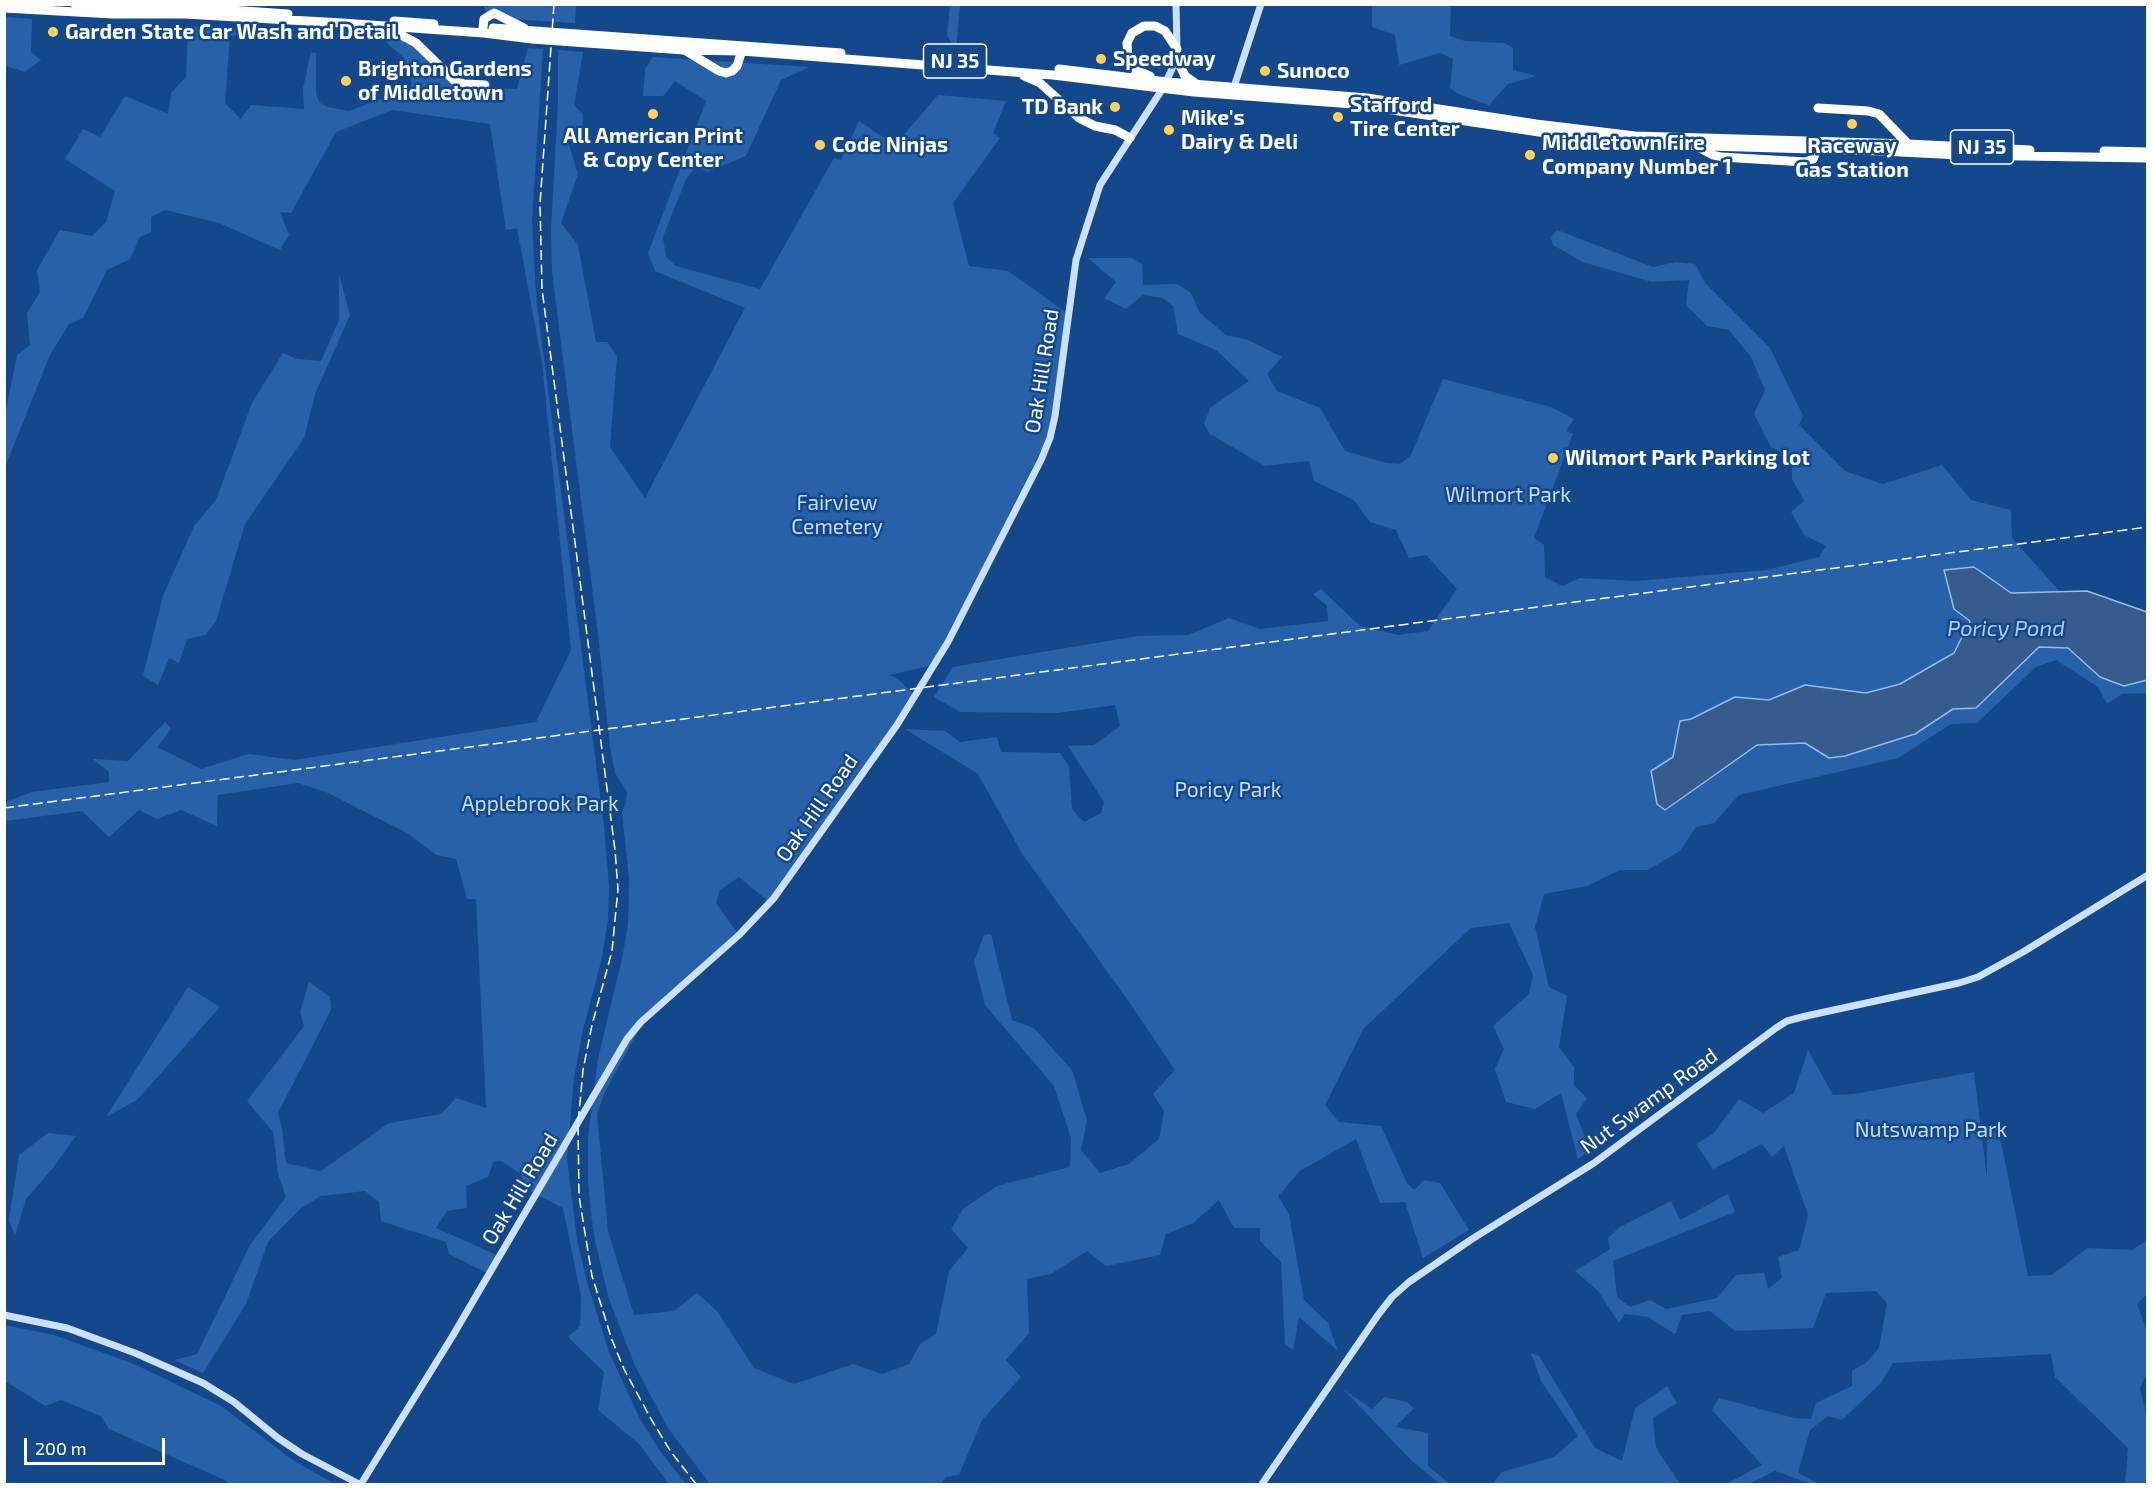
<!DOCTYPE html>
<style>
body{margin:0}
#map{position:relative;width:2152px;height:1489px;overflow:hidden;background:#15488b;font-family:"Exo 2",sans-serif}
canvas{display:block}
.frame{position:absolute;inset:0;border:6px solid #fff;pointer-events:none}
.scale{position:absolute;left:24px;top:1438px;width:141px;height:27px;box-sizing:border-box;border:3px solid #fff;border-top:0;padding-left:8px;font-size:18px;line-height:21px;white-space:nowrap;color:#fff;-webkit-text-stroke:4px #15488b;paint-order:stroke}
</style>
<div id="map">
<canvas width="2152" height="1489"></canvas>
<div class="frame"></div>
<div class="scale">200 m</div>
</div>
<script>
const context = document.querySelector('canvas').getContext('2d');
context.lineJoin = 'round';
function fill(path, color) { context.fillStyle = color; context.fill(path, 'evenodd'); }
const shape = rows => new Path2D(rows.map(r => 'M' + r).join(''));
function trace(path, color, width, dash) { context.strokeStyle = color; context.lineWidth = width; context.lineCap = dash ? 'butt' : 'round'; context.setLineDash(dash || []); context.stroke(path); }
function write(font, color, halo, rows, align = 'center') {
  context.font = font + ' "Exo 2",sans-serif'; context.lineWidth = 5; context.setLineDash([]); context.textBaseline = 'middle'; context.strokeStyle = halo; context.fillStyle = color; for (const [text, x, y, turn = 0] of rows) {
    context.save(); context.translate(x, y); context.rotate((+turn || 0) * Math.PI / 180); context.textAlign = isNaN(turn) ? turn : align; if (halo) context.strokeText(text, 0, 0); context.fillText(text, 0, 0); context.restore();
  }
}
fill(shape([
 [483,5,576,5,575,23,494,18,487,13],
 [950,5,960,5,956,51,947,35],
 [1372,5,1451,5,1450,36,1465,41,1504,43,1513,48,1513,70,1536,76,1508,84,1489,105,1458,94,1450,88,1453,59,1440,53,1399,65,1395,35,1372,27],
 [5,17,32,19,31,52,41,60,25,72,6,66,5,67],
 [188,26,285,31,230,36,225,103,241,119,251,105,304,109,303,88,311,52,316,53,316,94,320,103,328,107,349,111,380,99,408,92,412,84,404,58,386,42,387,38,404,39,465,89,486,94,491,95,496,88,517,89,528,48,543,49,532,220,536,296,604,826,609,886,608,919,602,958,582,1034,574,1078,567,1158,577,1240,587,1282,609,1352,640,1419,660,1451,686,1484,669,1484,639,1444,598,1410,604,1372,568,1337,580,1326,581,1296,563,1208,526,1189,521,1174,501,1161,493,1162,488,1177,466,1186,467,1208,447,1211,436,1228,499,1256,489,1274,449,1254,446,1242,381,1221,379,1202,365,1191,321,1196,301,1208,268,1242,246,1304,203,1373,174,1360,197,1354,250,1245,286,1197,278,1173,273,1132,247,1101,304,1026,300,1012,309,982,330,997,331,1010,278,1113,282,1128,286,1163,321,1171,389,1123,441,1114,456,1098,486,1108,476,899,467,899,456,859,436,855,409,834,326,792,298,783,218,795,217,826,181,810,157,819,139,810,109,837,82,811,5,821,5,802,32,792,109,782,109,772,93,759,128,761,165,722,171,729,157,747,201,769,249,754,294,760,536,722,571,650,542,363,517,228,506,230,490,124,392,110,336,132,291,213,280,212,289,235,280,250,219,223,165,210,151,217,151,232,140,237,130,259,107,270,83,318,69,324,50,355,5,467,5,415,17,355,30,345,27,313,40,292,37,270,60,230,92,236,106,222,115,191,65,159,83,129,100,137,125,96,168,114,171,93,186,77],
 [558,50,583,52,574,105,583,114,582,134,568,142,578,174,561,223,578,245,596,342,607,342,617,356,610,447,645,498,745,308,655,271,648,253,706,101,675,81,663,96,643,96,645,69,653,57,809,67,781,80,746,156,707,172,697,165,686,179,663,237,666,257,676,266,760,289,834,158,841,160,859,121,895,145,938,95,1006,101,993,133,1000,138,953,203,969,266,1008,271,1067,313,1053,427,933,665,889,675,898,679,915,696,769,902,739,877,720,890,716,903,738,934,644,1020,605,1092,597,1114,608,1231,634,1315,674,1311,697,1293,717,1311,754,1368,794,1384,853,1364,882,1374,909,1364,920,1344,936,1334,949,1271,968,1248,951,1229,963,1209,997,1186,1070,1167,1071,1138,1054,1086,985,1005,974,962,984,935,991,934,1012,1020,1034,1028,1072,1070,1087,1120,1081,1150,1100,1173,1129,1164,1159,1139,1164,1111,1153,1094,1175,1070,1125,996,1023,855,978,774,905,729,945,731,960,742,997,737,1001,752,1060,753,1069,766,1072,809,1084,822,1101,813,1104,802,1068,746,1094,745,1120,726,1115,705,1057,713,960,712,934,697,953,667,1138,636,1188,635,1229,618,1260,629,1328,621,1327,606,1313,594,1321,589,1360,626,1398,635,1428,631,1457,589,1426,555,1409,558,1396,530,1370,522,1354,500,1314,481,1309,461,1265,466,1210,434,1204,424,1210,408,1249,381,1216,350,1178,334,1173,306,1162,298,1143,295,1126,309,1104,298,1116,282,1088,258,1131,258,1142,264,1143,285,1177,284,1191,293,1200,313,1226,335,1248,340,1282,357,1267,374,1277,391,1320,408,1345,451,1386,463,1400,464,1411,455,1443,379,1551,407,1574,419,1566,431,1573,434,1534,538,1544,545,1545,577,1562,586,1580,578,1636,581,1767,570,1819,557,1826,546,1804,535,1791,512,1804,501,1792,479,1792,458,1771,447,1754,414,1765,390,1751,357,1729,330,1707,326,1686,305,1689,280,1652,282,1583,262,1553,245,1551,237,1557,230,1653,267,1676,262,1695,264,1706,284,1770,348,1803,416,1799,425,1845,471,1883,484,1942,465,1971,500,2011,510,2012,538,2060,592,2011,593,1974,567,1970,621,1954,653,1900,684,1866,693,1805,685,1769,700,1735,697,1691,719,1680,721,1664,810,1757,745,1805,743,1829,757,1915,734,1953,709,1976,708,2039,647,2068,648,2100,677,2124,686,2147,680,2147,693,2122,694,2107,704,2098,687,2056,660,2036,667,1977,723,1951,724,1898,758,1739,795,1714,823,1696,827,1680,851,1648,870,1620,870,1587,886,1544,894,1535,927,1549,987,1567,996,1559,1047,1574,1067,1574,1085,1587,1098,1576,1114,1590,1150,1578,1159,1561,1093,1535,1109,1506,1102,1495,1069,1504,1049,1493,1026,1529,994,1533,975,1509,923,1471,928,1364,1028,1325,1105,1339,1122,1381,1126,1407,1183,1414,1190,1424,1180,1440,1183,1469,1230,1423,1258,1405,1202,1380,1203,1356,1139,1300,1171,1278,1196,1289,1214,1304,1300,1328,1323,1338,1351,1299,1317,1293,1350,1285,1344,1281,1262,1260,1241,1260,1228,1234,1228,1219,1200,1193,1223,1166,1234,1160,1255,1106,1266,1087,1251,1051,1274,1027,1279,1029,1333,1006,1360,1021,1377,982,1420,959,1475,946,1477,940,1484,710,1484,668,1428,635,1366,609,1299,595,1241,591,1213,588,1181,588,1136,598,1059,623,954,628,923,629,880,622,812,626,802,627,792,615,773,610,747,598,634,552,272,551,230,558,102],
 [339,275,350,315,315,394,304,438,245,524,216,621,205,635,187,639,179,663,169,658,158,685,143,676,163,596,194,526,216,500,252,403,283,353,297,359,321,361,339,320],
 [188,987,220,1007,137,1100,106,1117],
 [1808,1050,1833,1095,1854,1094,1974,1072,1987,1178,1987,1131,1999,1132,2028,1276,2051,1275,2088,1248,2132,1250,2147,1240,2147,1294,2137,1304,2147,1331,2147,1373,2140,1388,2147,1417,2147,1484,2125,1484,2128,1448,2055,1377,2051,1354,1893,1363,1880,1384,1842,1420,1828,1416,1810,1430,1798,1473,1819,1484,1811,1484,1775,1471,1748,1484,1726,1484,1762,1465,1712,1410,1719,1398,1794,1418,1811,1419,1816,1403,1852,1386,1852,1371,1867,1362,1879,1348,1887,1303,1876,1291,1826,1293,1813,1328,1735,1331,1710,1311,1682,1315,1675,1334,1648,1317,1625,1314,1619,1323,1598,1291,1575,1271,1610,1249,1608,1238,1620,1227,1671,1201,1680,1220,1728,1194,1735,1212,1613,1261,1617,1297,1630,1307,1650,1300,1666,1309,1717,1298,1736,1275,1764,1273,1768,1289,1782,1278,1778,1257,1799,1250,1808,1215,1784,1146,1772,1157,1762,1144,1713,1169,1696,1144,1713,1134,1739,1099,1763,1113,1794,1093],
 [48,1133,76,1136,53,1168,26,1199,15,1236,9,1220,19,1155],
 [5,1325,54,1335,134,1364,221,1406,294,1461,335,1484,226,1484,227,1481,109,1429,101,1416,61,1400,45,1406,5,1381],
 [1531,1353,1539,1356,1595,1448,1622,1461,1635,1408,1667,1386,1677,1403,1653,1418,1656,1448,1680,1484,1492,1484,1502,1472,1554,1457,1578,1436,1541,1381],
 [1343,1389,1372,1409,1384,1397,1407,1402,1414,1408,1395,1427,1428,1433,1428,1466,1450,1484,1440,1484,1412,1461]
]), '#2761aa');
const water = shape([
 [1974,567,2011,593,2087,591,2147,612,2147,680,2124,686,2100,677,2068,648,2039,647,1976,708,1953,709,1915,734,1845,756,1829,758,1805,743,1757,745,1665,810,1657,804,1651,771,1673,757,1680,721,1691,719,1735,697,1769,700,1805,685,1866,693,1900,684,1954,653,1970,621,1954,609,1944,570,1974,567]
]);
fill(water, '#365b8d');
trace(water, '#90bdf3', 1.5);
trace(shape([
 [1234,87,1261,4],
 [4,1315,67,1328,135,1353,203,1383,234,1402,278,1438,302,1454,359,1484],
 [361,1484,452,1337,627,1039,641,1022,739,935,774,898,897,725,948,642,1041,460,1050,438,1055,416,1076,260,1100,185,1163,88,1172,69,1177,49,1176,4],
 [1262,1484,1378,1315,1392,1297,1409,1282,1472,1239,1594,1163,1776,1028,1787,1021,1806,1016,1959,983,1978,977,2023,952,2148,875]
]), '#cbe0fb', 7);
trace(shape([
 [75,4,200,8,288,14],
 [4,8,113,14,185,14,342,23,484,33,532,39,684,50,742,51,1053,75,1194,92,1353,104,1559,135,1639,144,1881,151,1960,155,2148,158],
 [394,21,434,24],
 [483,28,484,19,494,13,524,28],
 [493,28,841,53],
 [392,30,416,43,455,81,464,84,485,85],
 [686,51,719,71,726,73,732,71,737,66,743,47],
 [1176,57,1185,76,1195,83],
 [1059,69,1167,82,1367,98,1536,124,1635,136,1908,144,2030,150],
 [1024,76,1040,83,1079,118,1095,126,1115,130,1130,138],
 [1150,76,1134,69,1128,59,1127,43,1132,33,1144,26,1155,26,1165,31,1177,49],
 [1818,108,1868,111,1879,114,1908,144],
 [1700,148,1713,155,1721,157,1806,162,1813,159,1817,149],
 [2104,151,2148,152]
]), '#fff', 9);
trace(shape([
 [554,4,540,204,542,289,615,850,618,889,612,951,592,1025,583,1070,578,1124,579,1196,592,1276,612,1340,624,1369,651,1419,671,1452,696,1484],
 [4,808,2148,527]
]), '#fff', 1.5, [10, 4.5]);
for (const [x, y, r, color] of [
 [53,32,6,"#ffd15c"],
 [1101,59,6,"#ffd15c"],
 [1265,71,6,"#ffd15c"],
 [346,81,6,"#ffd15c"],
 [1115,107,6,"#ffd15c"],
 [653,114,6,"#ffd15c"],
 [1338,117,6,"#ffd15c"],
 [1852,124,6,"#ffd15c"],
 [1169,130,6,"#ffd15c"],
 [820,145,6,"#ffd15c"],
 [1530,155,6,"#ffd15c"],
 [1553,458,6,"#ffd15c"]
]) { const dot = new Path2D(); dot.arc(x, y, r, 0, 2 * Math.PI); context.fillStyle = color; context.fill(dot); trace(dot, '#15488b', 2); }
for (const [x, y, w] of [
 [955,61,63],
 [1982,147,63]
]) { const box = new Path2D(); box.roundRect(x - w / 2, y - 17, w, 34, 4.5); context.fillStyle = '#15488b'; context.fill(box); trace(box, '#fff', 1.5); }
write('bold 20px', '#fff', null, [
 ["NJ 35",955,61],
 ["NJ 35",1982,147]
]);
write('bold 21px', '#fff', '#15488b', [
 ["Garden State Car Wash and Detail",65,32],
 ["Speedway",1113,59],
 ["Brighton Gardens",358,69],
 ["of Middletown",358,93],
 ["Sunoco",1277,71],
 ["Stafford",1350,105],
 ["Tire Center",1350,129],
 ["TD Bank",1103,107,"right"],
 ["Mike's",1181,118],
 ["Dairy & Deli",1181,142],
 ["All American Print",653,136,"center"],
 ["& Copy Center",653,160,"center"],
 ["Middletown Fire",1542,143],
 ["Company Number 1",1542,167],
 ["Code Ninjas",832,145],
 ["Raceway",1852,146,"center"],
 ["Gas Station",1852,170,"center"],
 ["Wilmort Park Parking lot",1565,458]
], 'left');
write('21px', '#fff', '#15488b', [
 ["Oak Hill Road",1042,371,-81],
 ["Oak Hill Road",817,808,-55],
 ["Nut Swamp Road",1649,1101,-36],
 ["Oak Hill Road",520,1189,-59]
]);
write('21px', '#c4ddfb', '#15488b', [
 ["Wilmort Park",1508,495],
 ["Fairview",837,503],
 ["Cemetery",837,527],
 ["Poricy Park",1228,790],
 ["Applebrook Park",540,804],
 ["Nutswamp Park",1931,1130]
]);
write('italic 22px', '#a9ccf7', '#15488b', [
 ["Poricy Pond",2006,629]
]);
</script>
